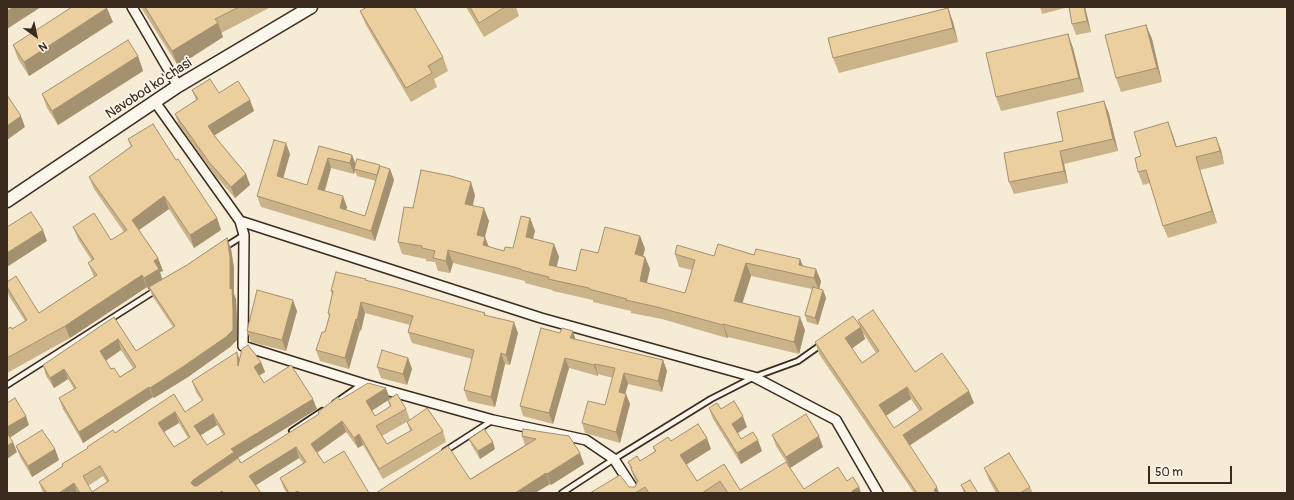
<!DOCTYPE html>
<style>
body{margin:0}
#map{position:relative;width:1294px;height:500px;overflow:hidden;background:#f6ebd5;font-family:Pangolin,sans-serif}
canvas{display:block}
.frame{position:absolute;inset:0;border:8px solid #3b2a1e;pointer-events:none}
.north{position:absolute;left:16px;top:16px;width:40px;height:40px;-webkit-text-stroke:3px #fbf7ec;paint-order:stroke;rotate:147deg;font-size:11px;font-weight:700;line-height:16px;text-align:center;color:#3b2a1e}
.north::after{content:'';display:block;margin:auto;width:14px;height:18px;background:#3b2a1e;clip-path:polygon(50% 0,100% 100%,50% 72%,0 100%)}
.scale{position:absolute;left:1148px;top:466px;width:84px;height:18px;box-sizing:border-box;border:2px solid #3b2a1e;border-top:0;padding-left:5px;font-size:12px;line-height:14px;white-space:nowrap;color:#3b2a1e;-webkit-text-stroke:3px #fbf7ec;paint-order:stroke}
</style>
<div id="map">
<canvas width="1294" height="500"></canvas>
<div class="frame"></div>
<div class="north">N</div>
<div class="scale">50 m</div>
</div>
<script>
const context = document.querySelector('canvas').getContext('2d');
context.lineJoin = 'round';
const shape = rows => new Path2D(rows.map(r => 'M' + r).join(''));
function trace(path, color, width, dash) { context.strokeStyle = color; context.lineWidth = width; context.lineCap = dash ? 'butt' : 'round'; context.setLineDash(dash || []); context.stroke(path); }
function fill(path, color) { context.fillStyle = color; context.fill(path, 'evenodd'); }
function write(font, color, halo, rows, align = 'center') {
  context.font = font + ' Pangolin,sans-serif'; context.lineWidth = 3.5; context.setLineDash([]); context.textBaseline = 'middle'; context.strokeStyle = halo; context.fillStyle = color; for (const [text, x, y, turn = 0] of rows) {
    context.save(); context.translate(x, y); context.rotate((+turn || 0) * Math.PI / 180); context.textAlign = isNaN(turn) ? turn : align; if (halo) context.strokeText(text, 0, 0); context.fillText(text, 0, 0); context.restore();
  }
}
const lane = shape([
 [225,247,244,235],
 [7,385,156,290],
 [335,403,362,384],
 [292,431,322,411],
 [445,451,493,420],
 [562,493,614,459,711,399,754,377,798,361,822,344]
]);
const street = shape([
 [132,7,178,86],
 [155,102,240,221,541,318,754,377,836,420,878,493],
 [240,221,244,235,243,346,364,384,493,420,586,440,614,459,636,493]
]);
const secondary = shape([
 [7,201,178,86,311,7]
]);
trace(lane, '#3b2a1e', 8);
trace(street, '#3b2a1e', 12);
trace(secondary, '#3b2a1e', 15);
trace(lane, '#fbf7ec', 4.5);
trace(street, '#fbf7ec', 9);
trace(secondary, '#fbf7ec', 12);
fill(shape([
 [141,7,271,7,221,33,223,37,178,66,142,9],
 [466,7,516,7,519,16,484,37],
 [1040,7,1085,7,1091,32,1076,35,1072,24,1069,7,1042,14],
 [948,8,953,22,958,42,839,73,833,58],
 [360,11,443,57,448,71,434,79,437,87,411,102,366,25],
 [113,22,29,76,18,59,13,45],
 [1146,25,1152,39,1162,82,1121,92,1116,78],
 [1068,34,1073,48,1084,92,1001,111,996,97],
 [138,56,143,71,58,125,47,108,42,94],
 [192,90,219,93,250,100,254,111,214,135,246,174,250,185,235,198,213,173,179,125,175,114,196,100],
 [1104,101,1109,114,1118,151,1064,164,1068,183,1014,194,1009,182,1063,141],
 [1173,135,1177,147,1221,150,1224,164,1200,170,1217,223,1168,238,1163,226,1150,183,1143,185,1138,172,1141,156],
 [128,139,176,160,217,218,221,230,194,248,169,209,139,230,158,258,163,271,160,272,162,279,187,265,227,238,231,249,234,268,234,294,236,299,237,320,237,340,230,347,188,377,154,398,153,397,83,443,63,409,59,398,74,389,68,379,54,388,46,376,43,365,114,317,136,351,173,327,153,297,150,290,149,291,147,287,70,338,7,373,7,329,12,329,25,321,9,296,7,289,7,282,39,313,94,277,88,263,92,261,78,239,73,227,111,240,124,232,94,189,89,177,131,147],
 [121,350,133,368,120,377,111,369,105,360],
 [319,146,352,155,356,164,380,166,390,169,394,180,375,241,261,207,257,196,290,154,283,178,307,185],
 [331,168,354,174,355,171,357,176,376,181,365,216,346,210,347,207,325,191],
 [475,195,473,206,489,221,485,237,489,247,504,251,513,248,530,218,535,231,533,239,554,244,559,257,556,267,576,271,598,253,640,236,645,249,643,256,645,257,650,269,647,283,685,293,692,270,679,267,675,254,714,256,754,255,800,259,803,266,821,281,819,289,823,290,826,298,818,325,807,322,805,315,812,289,751,276,742,303,805,330,799,354,728,337,727,338,662,319,631,313,631,311,593,302,593,300,553,291,552,290,525,283,525,281,453,263,450,273,438,271,435,262,426,261,426,259,402,254,398,242,413,208],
 [366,279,366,281,485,315,518,333,510,365,505,364,495,407,468,401,464,390,472,359,412,343,408,332,410,325,365,313,361,331,360,330,349,369,320,361,316,350,325,332,329,317,328,313,332,294,331,291],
 [297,311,286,351,251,342,247,331],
 [858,320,915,372,974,403,909,446,939,493,914,493,819,354,815,342,860,326],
 [863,333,876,353,862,363,852,348,865,339],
 [911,399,919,411,894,428,886,416],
 [576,340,663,360,667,371,662,392,628,384,625,393,630,404,620,443,585,433,582,423,605,405,613,378,598,374,598,376,569,368,553,424,523,416,520,406],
 [408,358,412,369,407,385,381,378,377,367],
 [239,360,261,362,265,372,259,376,264,383,317,409,236,459,241,463,319,414,318,412,340,400,390,399,406,409,410,420,382,436,387,444,410,431,407,422,443,431,446,442,383,479,363,445,358,448,346,432,317,453,324,463,369,493,287,493,284,489,280,478,303,463,299,458,256,485,261,493,43,493,39,482,63,466,62,464,115,433,174,394,185,412,202,401,196,392,192,381],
 [388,400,390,407,375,416,372,410],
 [179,423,188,438,174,447,164,432],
 [217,425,223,435,207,445,201,435],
 [103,476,107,482,92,492,88,486],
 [709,408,721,409,747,427,738,433,741,439,762,451,741,464,713,419],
 [523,429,584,464,551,485,550,484,535,493,376,493,470,479,525,445,522,436],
 [772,435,823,447,790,468,776,446],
 [469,439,495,449,480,459,472,446],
 [671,441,711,449,686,465,697,481,724,464,740,490,804,489,847,481,859,487,861,493,590,493,629,487,635,487,637,483,635,480,628,462,640,461,655,452,653,447],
 [16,446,55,449,59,460,32,477,20,457],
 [984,468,1030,487,1033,493,996,493,989,480],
 [961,485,978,493,964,493]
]), '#cab289');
fill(shape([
 [14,7,41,7,7,29,7,11],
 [1084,7,1085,7,1091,32,1087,21],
 [107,8,113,22,29,76,24,62],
 [948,8,953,22,958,42,953,28],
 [218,23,223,37,178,66,172,51],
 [1146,25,1152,39,1162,82,1157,68],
 [1068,34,1073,48,1084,92,1079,78],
 [138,56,143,71,58,125,52,111],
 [250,100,254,111,212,137,208,126],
 [1104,101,1109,114,1118,151,1113,139],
 [21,116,25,127,7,140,7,126],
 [1168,122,1173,135,1180,160,1176,147],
 [1216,137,1221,150,1224,164,1220,151],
 [286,143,290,154,281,186,277,176],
 [1060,151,1064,164,1068,183,1064,171],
 [352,155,356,166,354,169,355,171,354,174,350,163],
 [1196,157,1200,170,1217,223,1212,211],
 [328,158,331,168,322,200,318,189],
 [390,169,394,180,375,241,371,231],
 [246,174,250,185,235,198,231,187],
 [471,182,475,195,470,216,465,204],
 [164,196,169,209,136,232,132,220],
 [343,196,347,207,343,219,340,208],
 [484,208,489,221,482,248,477,235],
 [217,218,221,230,194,248,190,235],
 [530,218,535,231,530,249,526,237],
 [43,230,47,241,7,267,7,253],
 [640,236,645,249,640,267,635,254],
 [485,237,490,250,483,245],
 [227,238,231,249,234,268,234,294,236,299,237,320,237,340,230,347,188,377,154,398,150,388,230,289],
 [554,244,559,257,554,278,549,265],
 [448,250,453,263,450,273,446,261],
 [645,257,650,269,644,294,640,281],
 [158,258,163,271,160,272,163,282,149,287,150,290,149,291,144,278,154,261],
 [800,259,805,271,799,265],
 [746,263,751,276,739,314,734,301],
 [816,269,821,281,819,290,814,278],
 [142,275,147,287,70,338,65,326],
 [823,290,826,298,818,325,815,318],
 [293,300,297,311,286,351,282,340],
 [361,302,365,313,361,331,357,320],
 [800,317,805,330,799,354,794,342],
 [356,319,360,330,349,369,345,358],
 [514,322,518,333,510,365,506,355],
 [723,324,728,337,727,338,723,325],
 [861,327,865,339,850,350,845,338],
 [573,331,576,341,570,338],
 [118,339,121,350,104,362,100,351],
 [237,352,241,363,238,366],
 [501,353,505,364,495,407,491,397],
 [408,358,412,369,407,385,403,374],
 [565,358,569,368,553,424,549,413],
 [663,360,667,371,662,392,658,381],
 [261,362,265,372,257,377,254,367],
 [595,364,598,374,598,376,594,365],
 [64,369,68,379,54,388,50,378],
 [624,373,628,384,623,402,619,392],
 [149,387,153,397,83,443,79,432],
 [907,387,911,399,884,417,879,405],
 [386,388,390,399,370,412,366,401],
 [969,391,974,403,907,447,903,435],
 [626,394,630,404,620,443,616,432],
 [313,399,317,409,236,459,237,463,197,490,191,483,193,480,231,449],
 [175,412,179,423,162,433,158,423],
 [213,414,217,425,198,437,194,426],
 [26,416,29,425,8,439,7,437,7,427],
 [743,416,747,427,736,434,732,424],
 [342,421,346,432,315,454,311,444],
 [359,434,363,445,358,448,354,438],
 [819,436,823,447,790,468,786,457],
 [707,438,711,449,684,466,680,455],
 [758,440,762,451,741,464,737,453],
 [13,442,17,452,7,459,7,446],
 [493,442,495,449,480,459,478,451],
 [296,447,299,458,253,487,249,476],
 [55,449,59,460,32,477,28,466],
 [580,453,584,464,551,485,547,474],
 [546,473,550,484,535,493,515,493],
 [74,483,77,493,59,493],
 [859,487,861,493,852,493,852,491],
 [937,487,939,493,935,493,934,490]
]), '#a4916f');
const building = shape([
 [7,7,14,7,7,11,7,7],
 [72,7,107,7,107,8,24,62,13,45,72,7],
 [145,7,239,7,215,19,218,23,172,51,145,7],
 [367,7,414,7,443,57,428,66,432,73,406,88,360,11,367,7],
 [470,7,505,7,479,23,470,7],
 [1069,7,1084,7,1087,21,1072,24,1069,7],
 [948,8,953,28,833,58,828,38,948,8],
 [1146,25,1157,68,1116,78,1105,35,1146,25],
 [1068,34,1079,78,996,97,986,53,1068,34],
 [128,40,138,56,52,111,42,94,128,40],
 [210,79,219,93,238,81,250,100,208,126,216,138,246,174,231,187,209,162,175,114,198,99,192,90,210,79],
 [7,95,21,116,7,126,7,95],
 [1104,101,1113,139,1060,151,1064,171,1009,182,1004,153,1063,141,1057,112,1104,101],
 [1168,122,1176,147,1216,137,1220,151,1196,157,1212,211,1163,226,1146,170,1138,172,1135,158,1141,156,1134,132,1168,122],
 [153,124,176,160,178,159,217,218,190,235,164,196,132,220,158,258,154,261,159,269,144,278,142,275,65,326,7,358,7,329,11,327,12,329,27,320,7,287,7,282,16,276,39,313,97,275,88,263,94,259,73,227,94,213,111,240,127,230,89,177,132,146,128,139,153,124],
 [274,140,286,143,277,176,307,185,319,146,352,155,350,163,328,158,318,189,343,196,340,208,365,216,380,166,390,169,371,231,257,196,274,140],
 [357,159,380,165,377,175,354,169,357,159],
 [421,170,451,176,471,182,465,204,484,208,477,235,485,237,483,245,504,251,505,247,513,248,521,216,530,218,526,237,554,244,549,265,576,271,581,249,598,253,605,227,640,236,635,254,645,257,640,281,685,293,695,260,675,254,677,245,714,256,718,244,754,255,756,249,800,259,799,265,816,269,814,278,746,263,734,301,800,317,794,342,723,324,723,325,657,307,626,300,627,299,589,289,589,288,548,279,549,277,521,270,521,269,448,250,446,261,433,258,435,251,422,248,422,246,398,242,404,207,413,208,421,170],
 [31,212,43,230,7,253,7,227,31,212],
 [227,238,230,257,230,289,232,288,233,310,233,330,226,337,184,366,150,388,149,387,79,432,59,398,76,388,64,369,50,378,43,365,114,317,136,351,175,326,149,287,187,265,227,238],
 [118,339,136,367,120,377,114,368,111,369,100,351,118,339],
 [336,272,366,279,365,280,397,288,485,313,484,315,514,322,506,355,501,353,491,397,464,390,474,350,408,332,413,316,361,302,357,320,356,319,345,358,316,350,322,332,325,332,330,314,328,313,333,291,331,291,336,272],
 [813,287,823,290,815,318,805,315,813,287],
 [257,290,293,300,282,340,247,331,257,290],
 [873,310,915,372,942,353,969,391,903,435,937,487,934,490,936,493,917,493,815,342,853,316,861,327,845,338,862,363,879,351,858,320,873,310],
 [907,387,922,409,894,428,879,405,907,387],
 [541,328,560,333,562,328,573,331,570,338,663,360,658,381,624,373,619,392,626,394,616,432,582,423,588,401,605,405,615,368,595,364,594,365,565,358,549,413,520,406,541,328],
 [248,345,261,362,254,367,264,383,291,365,313,399,231,449,234,452,193,480,191,483,194,486,197,486,238,458,241,463,319,414,318,412,338,397,340,400,368,383,386,388,366,401,375,416,391,406,388,400,397,394,406,409,376,426,387,444,412,430,407,422,427,408,443,431,379,469,359,434,354,438,342,421,311,444,324,463,344,451,369,493,299,493,298,491,294,493,289,493,280,478,306,462,296,447,249,476,261,493,224,493,222,491,219,493,80,493,74,483,59,493,47,493,39,482,63,466,62,464,88,448,87,447,113,430,115,433,174,394,185,412,203,400,192,381,237,352,238,366,242,349,248,345],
 [175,412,190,437,174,447,158,423,175,412],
 [213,414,225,434,207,445,194,426,213,414],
 [100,466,109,481,92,492,83,476,100,466],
 [382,350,408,358,403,374,377,367,382,350],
 [15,398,26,416,7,427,7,403,15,398],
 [734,401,743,416,732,424,741,439,753,432,758,440,737,453,709,408,717,403,721,409,734,401],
 [806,414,819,436,786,457,772,435,806,414],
 [698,424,707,438,680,455,697,481,724,464,740,490,786,462,804,489,838,467,847,481,853,477,859,487,852,491,853,493,728,493,720,481,702,493,649,493,645,487,635,493,590,493,620,475,629,487,635,487,638,481,631,469,632,468,628,462,637,456,640,461,656,451,653,447,668,437,671,441,698,424],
 [484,429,493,442,478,451,469,439,484,429],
 [523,429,569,436,580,453,547,474,546,473,515,493,376,493,448,446,470,479,471,479,536,439,522,436,523,429],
 [42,430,55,449,28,466,16,446,42,430],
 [7,433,13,442,7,446,7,433],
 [1009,453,1030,487,1020,493,997,493,999,492,984,468,1009,453],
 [970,480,978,493,966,493,961,485,970,480]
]);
fill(building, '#ebcf9f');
trace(building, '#a4916f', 1);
write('14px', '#3b2a1e', '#fbf7ec', [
 ["Navobod ko'chasi",149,89,-33]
]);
</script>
